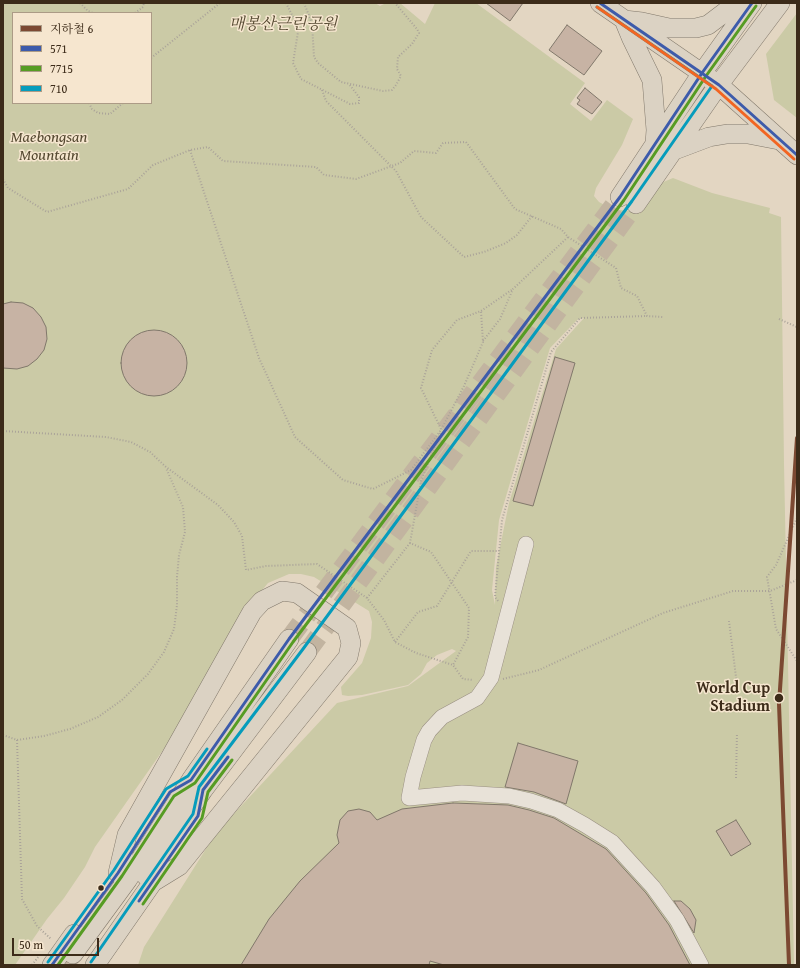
<!DOCTYPE html>
<meta charset="utf-8">
<style>
body{margin:0}
#map{position:relative;width:800px;height:968px;overflow:hidden;background:#e3d6c2;font-family:"Gentium Book Plus","Noto Serif KR",serif}
canvas{display:block}
.frame{position:absolute;inset:0;border:4px solid #3c2b19;pointer-events:none}
.legend{position:absolute;left:12px;top:12px;width:140px;height:92px;box-sizing:border-box;background:#f6e6cf;border:1px solid #ac9b86;margin:0;padding:5px 7px;list-style:none;font-size:12px;color:#3c2b19}
.legend li{display:flex;align-items:center;gap:8px;height:20px}
.legend b{width:20px;border:1px solid #ac9b86}
.scale{position:absolute;left:12px;top:938px;width:87px;height:18px;box-sizing:border-box;border:2px solid #3c2b19;border-top:0;padding-left:5px;font-size:12px;line-height:14px;white-space:nowrap;color:#3c2b19;-webkit-text-stroke:3px #f6e6cf;paint-order:stroke}
</style>
<div id="map">
<canvas width="800" height="968"></canvas>
<div class="frame"></div>
<ul class="legend">
<li><b style="height:5px;background:#7c4932"></b>지하철 6</li>
<li><b style="height:5px;background:#3d5bab"></b>571</li>
<li><b style="height:5px;background:#569c23"></b>7715</li>
<li><b style="height:5px;background:#069cbc"></b>710</li>
</ul>
<div class="scale">50 m</div>
</div>
<script>
const context = document.querySelector('canvas').getContext('2d');
context.lineJoin = 'round';
function fill(path, color) { context.fillStyle = color; context.fill(path, 'evenodd'); }
const shape = rows => new Path2D(rows.map(r => 'M' + r).join(''));
function trace(path, color, width, dash) { context.strokeStyle = color; context.lineWidth = width; context.lineCap = dash ? 'butt' : 'round'; context.setLineDash(dash || []); context.stroke(path); }
function write(font, color, halo, rows, align = 'center') {
  context.font = font + ' "Gentium Book Plus","Noto Serif KR",serif'; context.lineWidth = 3; context.setLineDash([]); context.textBaseline = 'middle'; context.strokeStyle = halo; context.fillStyle = color; for (const [text, x, y, turn = 0] of rows) {
    context.save(); context.translate(x, y); context.rotate((+turn || 0) * Math.PI / 180); context.textAlign = isNaN(turn) ? turn : align; if (halo) context.strokeText(text, 0, 0); context.fillText(text, 0, 0); context.restore();
  }
}
fill(shape([
 [3,3,375,3,380,6,386,3,400,3,425,24,435,3,476,3,585,83,570,104,591,121,607,100,633,119,622,145,596,188,594,196,599,202,612,209,630,211,661,183,673,178,712,193,770,208,769,213,781,217,784,464,794,965,138,965,144,947,216,833,337,703,408,686,456,651,452,649,437,655,427,663,421,674,408,685,362,695,348,696,342,695,341,687,362,663,371,638,372,622,369,611,314,577,301,574,289,574,268,583,258,595,168,743,95,847,85,867,64,898,47,919,15,965,3,965],
 [13,13,151,13,151,103,13,103],
 [584,318,556,349,509,503,496,567,495,605,492,590,499,520,550,348,577,320],
 [797,13,797,118,774,100,766,54]
]), '#cbcaa6');
const building = shape([
 [486,3,523,3,510,21,486,3],
 [567,25,602,51,584,75,549,50,567,25],
 [585,88,602,102,592,114,577,104,580,100,577,98,585,88],
 [11,302,23,303,33,308,41,317,46,327,47,339,44,350,37,359,28,366,17,369,3,368,3,304,11,302],
 '121 363a33 33 0 1 1 66 0a33 33 0 1 1-66 0Z',
 [555,357,575,363,533,506,513,501,555,357],
 [518,743,578,761,566,804,534,792,505,787,518,743],
 [453,803,508,805,529,810,554,818,606,849,646,893,669,925,690,965,444,965,430,961,429,965,241,965,269,919,300,881,339,843,337,835,340,820,348,811,359,809,370,812,377,820,402,809,453,803],
 [736,820,751,844,731,856,716,831,736,820],
 [674,901,681,901,690,909,696,920,694,933,674,901]
]);
fill(building, '#c7b3a4');
trace(building, '#81786b', 1);
trace(shape([
 [289,639,620,197],
 [307,652,636,204],
 [64,965,73,954]
]), '#c2b4a0', 19, [19, 10]);
const minor = shape([
 [526,544,491,678,477,698,442,717,429,731,424,740,413,777,409,798,462,793,509,796,531,801,558,810,585,825,612,842,653,887,677,920,701,965]
]);
const major = shape([
 [600,3,719,85,797,155],
 [655,144,656,130,652,80,631,37,624,20,642,22,669,28,696,28,708,25,737,3],
 [672,151,709,137,727,134,748,134,779,140],
 [620,197,702,73,752,3],
 [636,204,717,87,780,3],
 [118,873,127,835,252,612,262,601,282,591,297,593,347,628,351,643,348,657,179,866,153,882],
 [145,875,203,790,307,652],
 [73,954,128,879,191,780,289,639],
 [52,965,74,934],
 [95,965,159,873]
]);
trace(minor, '#998f82', 16);
trace(major, '#81786b', 20);
trace(shape([
 [80,3,88,11,93,13],
 [286,3,295,21,298,32,293,63,301,79,350,104,359,103,359,97,349,84],
 [304,3,312,23,314,57,318,63,341,82,383,91,392,90,396,85,401,76,397,69,398,57,412,44,419,33,417,29,395,3],
 [135,13,143,7,144,3],
 [151,58,220,3],
 [322,90,326,101,396,171,421,217,464,257,484,252,506,243,517,235,532,216],
 [89,103,92,109,98,113,110,114,123,103],
 [190,150,259,358,295,437,343,480,373,489,411,470,441,430,464,386,483,342,481,311],
 [3,179,8,188,47,212,128,189,153,165,190,150,208,147,223,161,316,167,324,175,356,179,400,163,414,151,436,153,443,143,466,142,515,209,561,229,568,237,616,268,621,288,637,296,647,316,663,317],
 [779,319,797,327],
 [483,341,500,319,513,289,568,237],
 [441,429,421,388,432,350,457,320,481,311,513,289],
 [3,431,106,437,131,442,150,452,166,467,218,505,234,522,242,536,246,570,266,566,317,564,367,598,384,620,395,642,416,653,453,665,463,679,473,680],
 [440,433,421,481,410,543,431,552,469,608,468,637,453,665],
 [797,518,776,565,767,577,776,629,797,661],
 [367,598,410,543],
 [498,601,495,597,502,520,551,352,580,318,647,316],
 [729,621,737,685],
 [395,642,418,612,437,606,471,551,499,551],
 [503,679,539,670,663,613,733,591,770,591,797,580],
 [3,735,17,740,44,736,70,729,98,717,122,700,148,674,164,652,174,629,177,605,177,577,179,555,185,532,183,507,166,468],
 [17,740,22,899,37,926,51,939],
 [736,778,737,733],
 [32,965,39,956]
]), '#aaa399', 2, [1, 2]);
trace(minor, '#e8e2d8', 15);
trace(major, '#dbd2c3', 19);
trace(shape([
 [139,901,198,816,203,790,228,757],
 [52,965,118,873,170,792,191,780,289,639,620,197,702,73,752,3]
]), '#3d5bab', 3);
trace(shape([
 [143,904,202,818,208,792,232,760],
 [58,965,122,876,174,796,195,783,293,642,624,200,706,76,756,6]
]), '#569c23', 3);
trace(shape([
 [48,962,114,870,166,789,188,776,207,749],
 [91,962,193,814,199,787,303,649,632,201,712,86,597,7]
]), '#069cbc', 3);
trace(shape([
 [600,3,719,85,797,155]
]), '#3d5bab', 3);
trace(shape([
 [597,7,716,89,794,159]
]), '#f26522', 3);
trace(shape([
 [789,965,779,704,797,438]
]), '#7c4932', 4);
for (const [x, y, r, color] of [
 [779,698,5,"#3c2b19"],
 [101,888,3.5,"#3c2b19"]
]) { const dot = new Path2D(); dot.arc(x, y, r, 0, 2 * Math.PI); context.fillStyle = color; context.fill(dot); trace(dot, '#f6e6cf', 1.5); }
write('italic 16px', '#554931', '#f6e6cf', [
 ["매봉산근린공원",283,25],
 ["Maebongsan",49,138],
 ["Mountain",49,156]
]);
write('bold 16px', '#3c2b19', '#f6e6cf', [
 ["World Cup",770,689],
 ["Stadium",770,707]
], 'right');
</script>
